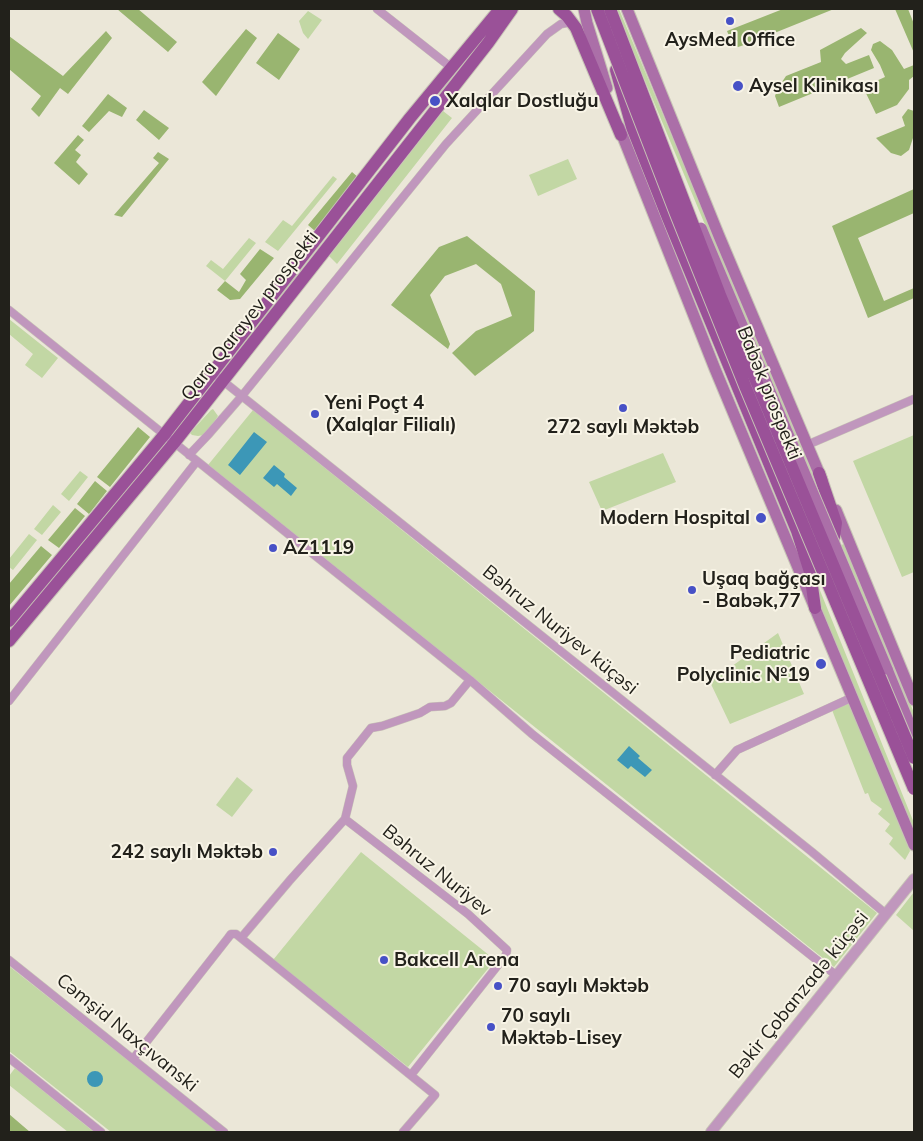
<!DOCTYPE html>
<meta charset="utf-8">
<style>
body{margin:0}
#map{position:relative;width:923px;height:1141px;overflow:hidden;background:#ebe7d8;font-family:Mulish,sans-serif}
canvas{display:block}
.frame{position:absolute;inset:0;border:10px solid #22211b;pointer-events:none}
</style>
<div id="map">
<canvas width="923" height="1141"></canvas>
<div class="frame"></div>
</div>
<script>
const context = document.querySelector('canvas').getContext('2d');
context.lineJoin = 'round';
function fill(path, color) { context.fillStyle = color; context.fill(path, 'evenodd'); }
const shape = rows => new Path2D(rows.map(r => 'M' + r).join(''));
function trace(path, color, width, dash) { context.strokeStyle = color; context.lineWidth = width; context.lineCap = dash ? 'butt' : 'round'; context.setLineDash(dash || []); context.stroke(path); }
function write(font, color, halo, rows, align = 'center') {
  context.font = font + ' Mulish,sans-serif'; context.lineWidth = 4; context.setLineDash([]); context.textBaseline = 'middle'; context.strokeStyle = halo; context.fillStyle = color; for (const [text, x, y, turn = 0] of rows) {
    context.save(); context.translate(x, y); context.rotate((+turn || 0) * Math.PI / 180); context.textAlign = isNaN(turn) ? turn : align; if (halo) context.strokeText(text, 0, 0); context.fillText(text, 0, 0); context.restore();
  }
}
fill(shape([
 [615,9,619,9,821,494,832,529],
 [308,11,322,20,308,39,303,33,299,21],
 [443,111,452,118,337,264,329,256],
 [568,159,577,179,538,196,529,175],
 [333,176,337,179,278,251,265,242,283,220,292,226],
 [249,238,256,243,225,281,206,266,211,260,223,269],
 [9,319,58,358,42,378,25,365,33,354,9,334],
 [213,409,218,416,208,431,204,435,198,436,192,435,190,433,211,410],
 [253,410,877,913,834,967,208,465],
 [914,435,914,572,902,577,853,461],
 [663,453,676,482,602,511,589,482],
 [80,471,88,477,69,501,61,494],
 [53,505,61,512,42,535,34,529],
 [29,534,37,540,13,570,9,567,9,559],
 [846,543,914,713,914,723,839,546],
 [819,588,914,823,914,831,821,609],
 [778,633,804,694,730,724,710,682],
 [848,702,910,851,905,860,889,844,893,838,885,831,890,824,878,814,882,809,871,801,868,793,865,794,832,710],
 [237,777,253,790,232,817,216,805],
 [361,852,495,960,408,1067,273,960],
 [914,892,914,931,896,915],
 [9,966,144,1073,222,1132,111,1132,9,1051],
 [15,1068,94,1132,68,1132,9,1085,9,1076]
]), '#c2d7a4');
fill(shape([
 [117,9,138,9,177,42,168,52],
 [783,9,834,9,747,44,738,47,732,43,727,31],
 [895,9,908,9,914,24,914,53],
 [861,28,867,33,845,53,841,59,846,64,869,55,874,68,779,107,775,96,778,88,786,76,821,62,820,50],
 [246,29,257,38,216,96,202,82],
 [106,31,112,38,68,94,60,88,39,117,31,109,41,96,9,69,9,36,63,76],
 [278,33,300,49,279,80,256,63],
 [880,41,892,50,904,69,914,65,914,76,909,80,909,89,897,105,876,114,863,87,885,77,880,65,871,50,873,44],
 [108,94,127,108,122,117,109,111,89,132,82,126],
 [908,109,914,111,914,135,909,150,901,156,891,153,876,138,905,126,902,117],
 [144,110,169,128,159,140,136,120],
 [78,135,84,140,75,150,81,155,76,162,88,174,79,185,54,163],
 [158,152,169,159,122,217,114,215,159,163,153,158],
 [352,172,359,178,315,231,308,225],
 [914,189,914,213,858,238,884,301,914,288,914,298,868,318,832,226],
 [467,236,535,291,534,331,475,376,452,353,476,331,512,316,501,284,476,264,445,276,430,295,450,344,448,349,391,305,439,247],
 [260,249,274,258,240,299,230,300,217,290,225,281,239,292,246,280,240,274],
 [138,427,150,437,110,487,97,477],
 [95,481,107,491,89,514,77,504],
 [75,508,85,516,59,548,48,540],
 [41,546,52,555,9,606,9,584],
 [9,1114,30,1132,11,1132,9,1130]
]), '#99b570');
fill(shape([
 [254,432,267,442,240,475,228,465],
 [274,465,285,474,284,477,297,488,291,496,277,484,274,487,263,478],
 [629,746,640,756,638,758,652,770,645,777,631,766,628,769,617,760],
 '87 1079a8 8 0 1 1 16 0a8 8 0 1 1-16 0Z'
]), '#3c97b7');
const minor = shape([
 [377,9,448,65],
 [9,310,470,680,532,734,837,976],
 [213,373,812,852,886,914],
 [807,445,914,399],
 [189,455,208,435,241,397,446,144,547,34,561,24,572,22],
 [9,701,197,461],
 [715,775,737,750,853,697],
 [345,819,468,914,507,950,506,955,411,1075],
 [241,938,291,879,345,819,353,786,347,765,347,758,371,728,382,726,420,713,430,707,445,706,451,703,470,680],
 [9,960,224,1132],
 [9,1058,101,1132],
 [133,1059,228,938,231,934,236,934,435,1095,403,1132]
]);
const tertiary = shape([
 [711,1132,914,879]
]);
const secondary = shape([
 [584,9,587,23,607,88],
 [627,9,719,236,822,480],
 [619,127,715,369,914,845],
 [836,510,914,700],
 [887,669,914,735]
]);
const primary = shape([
 [559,9,567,16,576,28,621,135],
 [616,70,632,127,668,218,797,531,810,572,815,608],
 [819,473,836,523,834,537,825,543],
 [9,621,164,435,410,118,500,9],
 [9,641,174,443,488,43,512,9]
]);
trace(minor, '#c7c3b6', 9);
trace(tertiary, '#c7c3b6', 12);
trace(secondary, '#c7c3b6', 13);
trace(primary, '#c7c3b6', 14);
trace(minor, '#c097bd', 8);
trace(tertiary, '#c097bd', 10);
trace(secondary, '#ab6fa8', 11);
trace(primary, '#9a5198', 12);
const secondaryBridge = shape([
 [701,228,887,669]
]);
const primaryBridge = shape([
 [597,9,676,214,745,386,914,789],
 [610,9,720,295,914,758]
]);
trace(secondaryBridge, '#c7c3b6', 13, []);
trace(primaryBridge, '#c7c3b6', 14, []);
trace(secondaryBridge, '#ab6fa8', 11);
trace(primaryBridge, '#9a5198', 12);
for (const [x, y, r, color] of [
 [730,21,5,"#4751c6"],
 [738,86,6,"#4751c6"],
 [435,101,6,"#4751c6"],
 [623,408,5,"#4751c6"],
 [315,414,5,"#4751c6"],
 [761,518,6,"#4751c6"],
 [273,548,5,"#4751c6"],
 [692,590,5,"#4751c6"],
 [821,664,6,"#4751c6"],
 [273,852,5,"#4751c6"],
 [384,960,5,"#4751c6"],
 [498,986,5,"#4751c6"],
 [491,1027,5,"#4751c6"]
]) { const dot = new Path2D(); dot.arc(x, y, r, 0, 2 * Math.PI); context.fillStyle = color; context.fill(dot); trace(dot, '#f8f4e6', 2); }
write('bold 19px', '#22211b', '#f8f4e6', [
 ["AysMed Office",730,40,"center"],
 ["Aysel Klinikası",749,86],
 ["Xalqlar Dostluğu",446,101],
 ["Yeni Poçt 4",325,403],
 ["(Xalqlar Filialı)",325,425],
 ["272 saylı Məktəb",623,427,"center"],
 ["Modern Hospital",750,518,"right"],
 ["AZ1119",283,548],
 ["Uşaq bağçası",702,579],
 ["- Babək,77",702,601],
 ["Pediatric",810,653,"right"],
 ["Polyclinic №19",810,675,"right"],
 ["242 saylı Məktəb",263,852,"right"],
 ["Bakcell Arena",394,960],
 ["70 saylı Məktəb",508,986],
 ["70 saylı",501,1016],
 ["Məktəb-Lisey",501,1038]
], 'left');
write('19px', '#22211b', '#f8f4e6', [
 ["Qara Qarayev prospekti",250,316,-52],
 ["Babək prospekti",769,393,68],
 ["Bəhruz Nuriyev küçəsi",560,630,39],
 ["Bəhruz Nuriyev",437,871,39],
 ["Bəkir Çobanzadə küçəsi",799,995,-51],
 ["Cəmşid Naxçıvanski",127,1033,39]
]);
</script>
